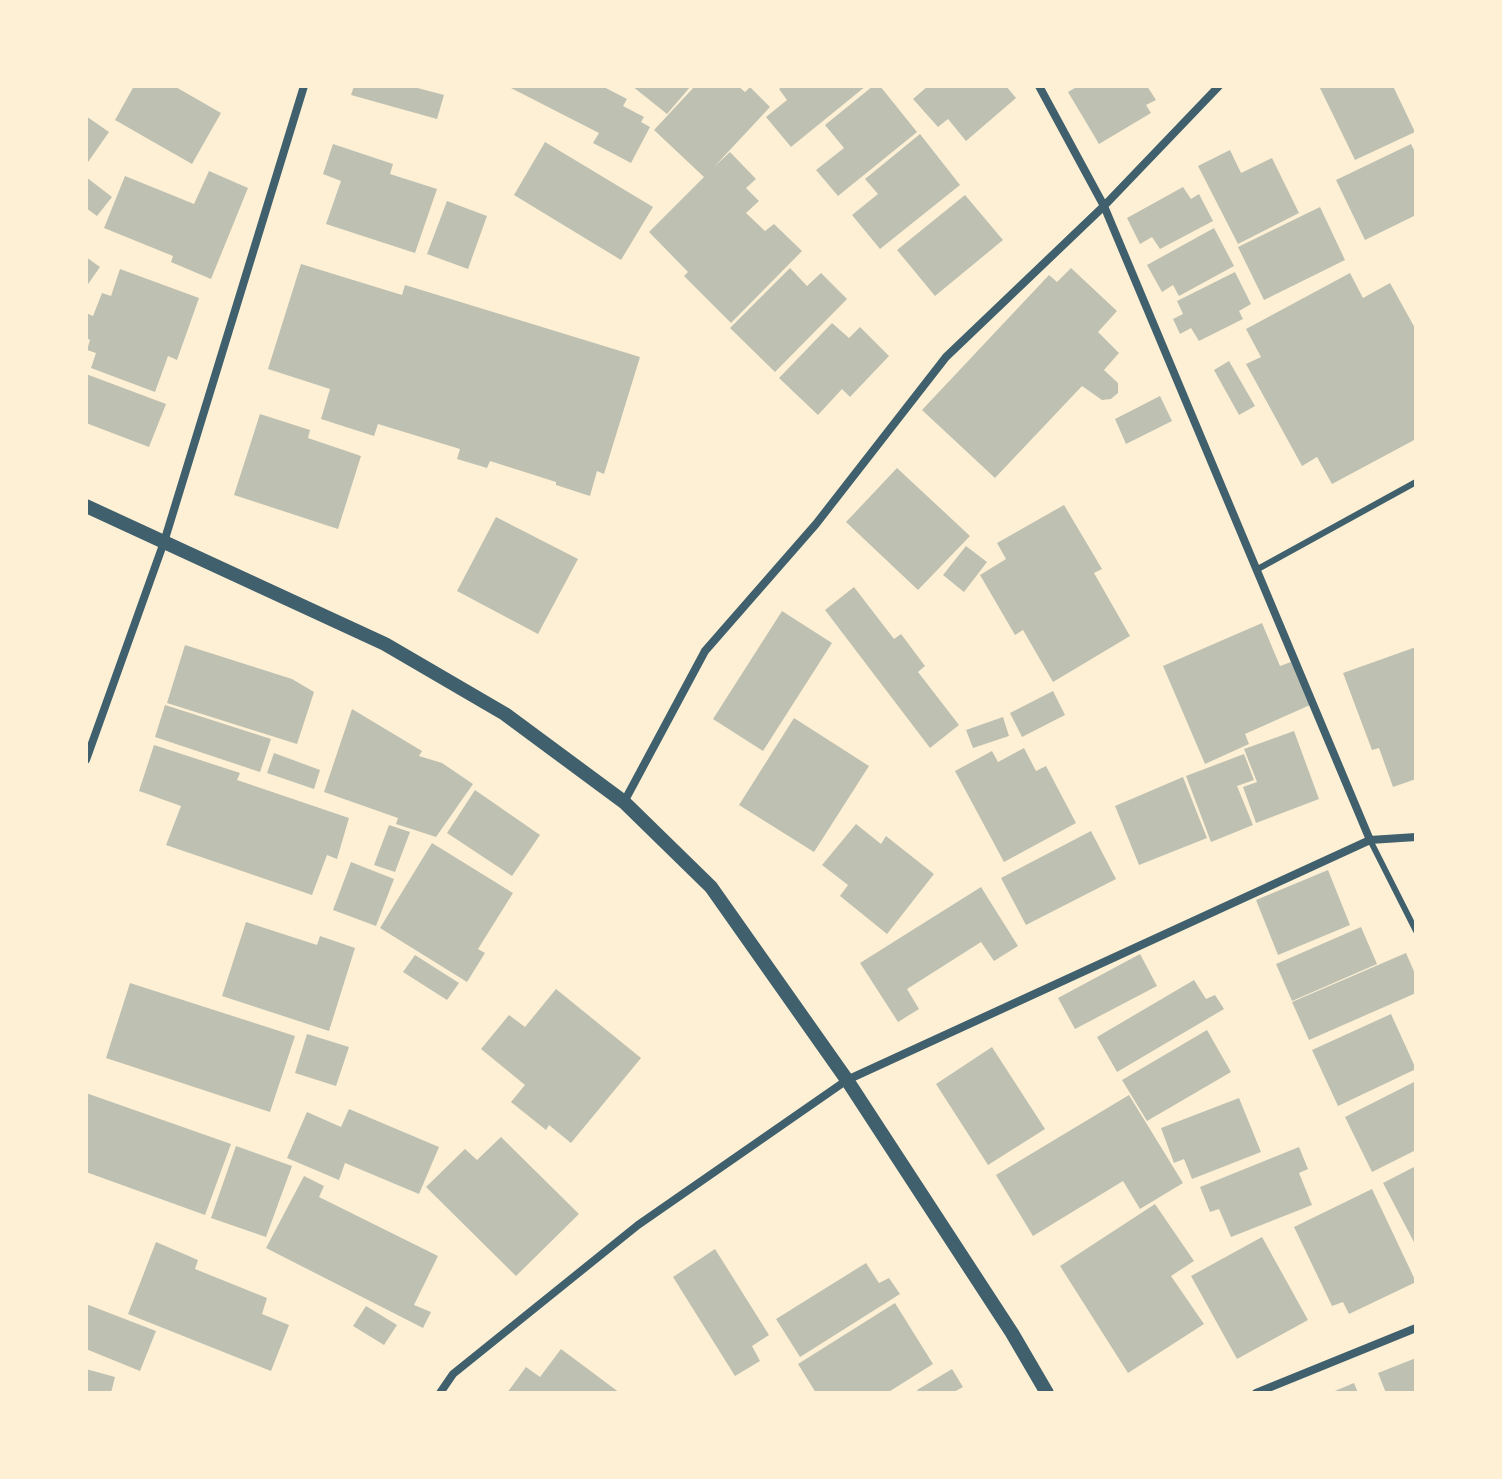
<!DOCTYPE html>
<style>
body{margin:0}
#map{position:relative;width:1502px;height:1479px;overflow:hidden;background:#fdf0d5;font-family:"Exo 2",sans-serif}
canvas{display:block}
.frame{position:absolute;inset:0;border:88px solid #fdf0d5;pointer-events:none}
</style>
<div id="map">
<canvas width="1502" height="1479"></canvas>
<div class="frame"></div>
</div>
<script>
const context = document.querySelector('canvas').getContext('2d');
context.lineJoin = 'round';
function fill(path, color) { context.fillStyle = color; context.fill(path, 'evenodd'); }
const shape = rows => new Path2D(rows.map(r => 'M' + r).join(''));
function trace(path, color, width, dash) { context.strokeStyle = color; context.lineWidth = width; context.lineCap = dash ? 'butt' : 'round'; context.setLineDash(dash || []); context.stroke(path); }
fill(shape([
 [134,86,174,86,221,113,192,164,115,120],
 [354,86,410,86,444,95,437,119,351,95],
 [507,86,602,86,627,99,623,106,644,117,641,122,650,127,631,163,593,143,599,133],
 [632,86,691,86,667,114],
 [695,86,738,86,745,92,750,87,770,107,714,167,730,152,756,179,746,188,759,201,746,213,765,231,774,224,802,251,731,323,684,276,688,272,649,232,704,177,654,130],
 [783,86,866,86,791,147,766,117,787,100,779,89],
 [873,86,880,86,917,132,838,196,816,170,844,148,825,125],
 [928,86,1006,86,1016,98,966,141,948,119,938,127,913,99],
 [1078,86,1147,86,1156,100,1146,105,1151,113,1099,144,1068,92],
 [1319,86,1393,86,1415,132,1355,160],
 [86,116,109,132,86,165],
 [920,134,960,185,880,249,852,215,878,194,865,179],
 [545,142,653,207,621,260,514,195],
 [333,144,393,164,390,174,437,189,415,253,326,224,341,181,323,174],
 [1411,144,1416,154,1416,215,1365,240,1336,180],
 [1230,150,1241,173,1272,158,1299,213,1238,244,1198,166],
 [209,171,248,188,211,279,171,262,173,256,104,228,125,176,194,204],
 [86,177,112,197,97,216,86,208],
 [1183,187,1191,199,1199,194,1213,221,1160,249,1152,237,1140,244,1127,218],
 [965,195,1003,240,935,296,897,250],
 [447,201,487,216,468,269,427,254],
 [1320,207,1345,260,1264,300,1238,247],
 [1214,228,1234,266,1179,296,1173,285,1162,292,1147,265],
 [86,257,100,267,86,287],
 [301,264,402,295,405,285,640,357,604,474,597,471,590,496,556,485,556,482,490,461,487,468,457,459,460,449,378,424,374,436,321,419,330,389,268,369],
 [790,268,807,286,821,273,847,299,775,372,730,328],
 [1071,268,1117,311,1098,332,1119,353,1104,370,1118,383,1118,393,1111,399,1102,400,1082,386,995,478,922,410,1049,275,1057,282],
 [120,269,199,298,177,360,168,356,155,392,91,368,96,353,87,350,90,340,86,338,86,313,93,316,102,293,111,296],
 [1235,272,1251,304,1239,311,1243,319,1199,341,1191,328,1180,334,1173,319,1183,314,1177,301],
 [1350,273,1363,298,1390,283,1416,330,1416,439,1332,484,1317,457,1302,466,1246,364,1261,357,1246,329],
 [832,323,849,338,860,327,889,356,850,397,842,389,818,415,779,378],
 [1229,361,1255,406,1239,415,1214,370],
 [86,374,166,404,149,447,86,423],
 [1160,396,1172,421,1126,444,1115,419],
 [260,414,310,430,308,438,361,456,338,529,234,495],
 [897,468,970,536,918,590,846,522],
 [1064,505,1102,569,1094,573,1130,636,1053,682,1023,630,1015,635,980,575,1006,559,997,543],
 [496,517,578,559,538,634,457,591],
 [966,546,987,562,964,592,943,575],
 [854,587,894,639,901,634,925,666,918,672,959,725,930,748,825,610],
 [782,611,832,643,763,751,713,719],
 [1262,623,1280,666,1291,662,1310,705,1245,734,1249,744,1205,764,1163,666],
 [185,645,292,679,314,692,297,744,167,703],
 [1416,647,1416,779,1393,787,1379,748,1372,750,1343,673],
 [1053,691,1065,715,1022,737,1010,713],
 [165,705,271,739,260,772,155,737],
 [352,709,422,751,419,756,442,763,473,784,436,837,396,824,398,818,324,792],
 [1003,717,1009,736,973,748,966,730],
 [794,718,869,766,814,852,739,805],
 [1294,731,1319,799,1256,823,1243,787,1257,782,1244,749],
 [154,745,240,773,237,780,349,818,337,859,327,855,312,895,166,845,181,806,139,791],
 [1024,748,1036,771,1046,766,1076,823,1004,862,955,771,992,751,998,762],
 [274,753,320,770,314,789,267,773],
 [1244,754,1254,780,1237,786,1253,825,1211,842,1186,776],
 [1183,777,1207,838,1139,865,1115,806],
 [475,790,540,835,512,876,447,833],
 [856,824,881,844,886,836,934,874,887,934,840,896,848,885,822,865],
 [389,825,410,832,395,872,374,865],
 [1091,831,1116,879,1026,925,1001,878],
 [432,843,513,893,478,949,485,953,467,982,380,928],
 [351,862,394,879,376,926,333,910],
 [1328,870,1350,925,1278,955,1256,900],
 [981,887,1018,946,994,961,981,942,907,989,919,1009,898,1022,860,963],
 [246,922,317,945,320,936,355,948,329,1031,222,996],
 [1361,927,1377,964,1292,1001,1276,964],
 [1406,953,1416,976,1416,993,1309,1040,1292,1002],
 [1140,954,1157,986,1075,1029,1058,998],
 [415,955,459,983,447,1000,403,972],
 [1194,980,1206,999,1215,995,1224,1009,1117,1072,1097,1037],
 [130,983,295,1036,270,1112,106,1058],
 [556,989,641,1058,571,1143,549,1125,546,1130,511,1102,525,1085,481,1049,509,1015,525,1027],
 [1391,1014,1416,1069,1338,1106,1312,1050],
 [1207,1030,1231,1072,1147,1121,1122,1080],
 [307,1034,349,1047,336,1086,295,1073],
 [992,1047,1045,1129,988,1165,936,1084],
 [1416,1081,1416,1150,1372,1172,1345,1117],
 [86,1093,231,1144,205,1215,86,1172],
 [1129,1095,1183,1183,1140,1209,1123,1181,1033,1236,996,1175],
 [1239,1098,1261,1152,1192,1179,1184,1159,1174,1163,1161,1128],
 [349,1109,439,1147,419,1194,345,1163,339,1180,287,1158,307,1112,341,1127],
 [501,1137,579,1214,516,1276,426,1187,465,1149,477,1160],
 [236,1146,292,1166,266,1237,211,1218],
 [1299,1147,1308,1169,1299,1173,1312,1205,1231,1237,1219,1209,1210,1212,1200,1187],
 [1416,1166,1416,1246,1383,1183],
 [304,1176,324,1186,319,1197,438,1256,414,1305,431,1312,423,1328,266,1248],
 [1372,1189,1416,1282,1349,1314,1343,1302,1332,1306,1294,1227],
 [1155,1204,1194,1261,1171,1276,1204,1324,1128,1373,1060,1266],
 [1262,1237,1308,1320,1237,1359,1191,1276],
 [156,1242,198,1260,195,1269,267,1298,262,1314,289,1325,271,1371,128,1314],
 [715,1249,769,1335,752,1346,760,1361,735,1376,673,1277],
 [866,1263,879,1283,889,1278,900,1294,800,1357,776,1319],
 [895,1303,933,1364,887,1393,816,1393,798,1364],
 [86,1304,156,1331,140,1371,86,1349],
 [366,1306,397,1325,384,1345,353,1326],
 [561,1349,620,1393,507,1393,526,1367,540,1377],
 [1416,1358,1416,1393,1386,1393,1378,1373],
 [86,1369,115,1377,111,1393,86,1393],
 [952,1369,963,1387,952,1393,919,1393,917,1390],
 [1354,1383,1358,1393,1330,1393]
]), '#bec0b2');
trace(shape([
 [1256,570,1416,482],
 [1370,840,1416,931]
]), '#3f606c', 6);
trace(shape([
 [1039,86,1104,206,1370,840],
 [86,760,164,542,304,86],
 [624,802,705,651,816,524,946,357,1104,206,1219,86],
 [440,1393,453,1374,638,1225,847,1080,1370,840,1416,837],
 [1256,1393,1416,1328]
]), '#3f606c', 8);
trace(shape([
 [86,506,385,644,505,714,624,802,711,887,847,1080,1012,1333,1047,1393]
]), '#3f606c', 14);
</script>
